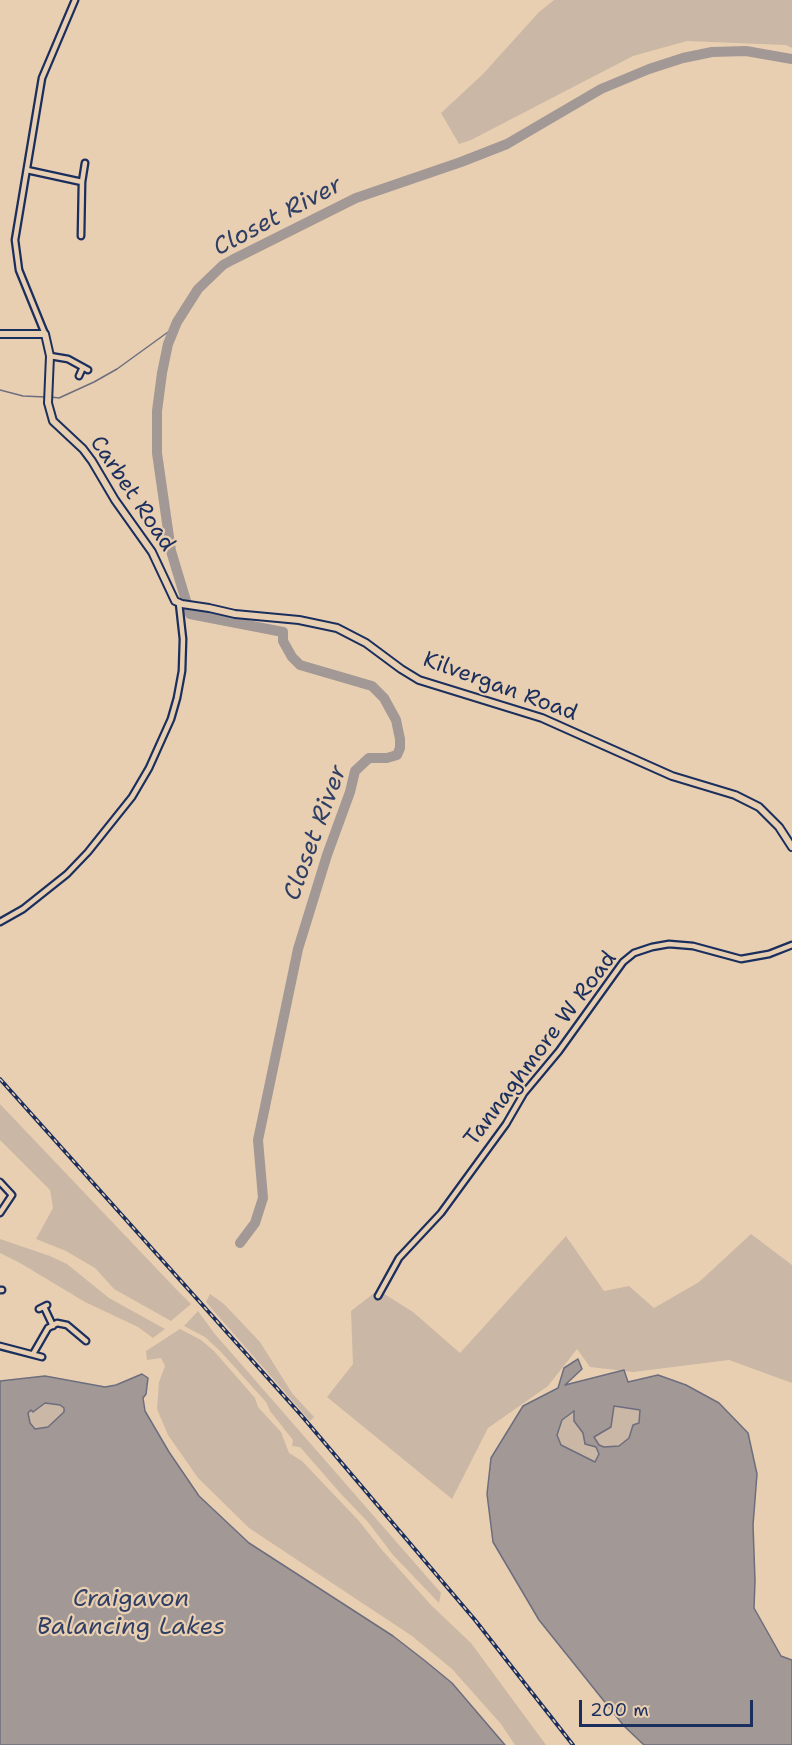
<!DOCTYPE html>
<style>
body{margin:0}
#map{position:relative;width:792px;height:1745px;overflow:hidden;background:#e9cfb1;font-family:"Shantell Sans",sans-serif}
canvas{display:block}
.scale{position:absolute;left:579px;top:1700px;width:174px;height:27px;box-sizing:border-box;border:3px solid #1b2f5e;border-top:0;padding-left:8px;font-size:18px;line-height:21px;white-space:nowrap;color:#1b2f5e;-webkit-text-stroke:4px #e9cfb1;paint-order:stroke}
</style>
<div id="map">
<canvas width="792" height="1745"></canvas>
<div class="scale">200 m</div>
</div>
<script>
const context = document.querySelector('canvas').getContext('2d');
context.lineJoin = 'round';
function fill(path, color) { context.fillStyle = color; context.fill(path, 'evenodd'); }
const shape = rows => new Path2D(rows.map(r => 'M' + r).join(''));
function trace(path, color, width, dash) { context.strokeStyle = color; context.lineWidth = width; context.lineCap = dash ? 'butt' : 'round'; context.setLineDash(dash || []); context.stroke(path); }
function write(font, color, halo, rows, align = 'center') {
  context.font = font + ' "Shantell Sans",sans-serif'; context.lineWidth = 4.5; context.setLineDash([]); context.textBaseline = 'middle'; context.strokeStyle = halo; context.fillStyle = color; for (const [text, x, y, turn = 0] of rows) {
    context.save(); context.translate(x, y); context.rotate((+turn || 0) * Math.PI / 180); context.textAlign = isNaN(turn) ? turn : align; if (halo) context.strokeText(text, 0, 0); context.fillText(text, 0, 0); context.restore();
  }
}
fill(shape([
 [554,0,792,0,792,48,786,45,687,41,633,56,471,140,459,144,441,113,483,74,539,12],
 [0,1104,176,1289,191,1304,171,1321,114,1289,95,1268,66,1251,36,1239,53,1208,50,1190,0,1140],
 [751,1234,792,1265,792,1383,729,1360,633,1372,590,1367,577,1349,548,1386,488,1428,452,1499,327,1397,353,1364,351,1311,378,1290,413,1312,460,1353,566,1236,604,1291,629,1286,654,1308,699,1282],
 [0,1239,50,1256,67,1264,109,1298,165,1329,153,1338,138,1327,85,1302,20,1263,0,1253],
 [210,1294,224,1304,260,1342,292,1393,314,1417,310,1421,206,1302],
 [198,1311,214,1333,441,1593,439,1603,393,1555,368,1522,341,1494,300,1447,292,1446,293,1440,270,1411,266,1402,221,1352,205,1337,184,1326],
 [180,1329,201,1340,214,1351,255,1398,258,1407,281,1432,289,1453,302,1461,359,1521,382,1550,431,1605,471,1643,546,1745,515,1745,501,1724,452,1669,412,1636,249,1528,198,1478,168,1435,157,1409,159,1382,165,1366,161,1358,147,1360,146,1351],
 [45,1403,60,1405,64,1408,64,1412,48,1427,34,1429,30,1423,28,1413,31,1409],
 [614,1405,640,1410,639,1423,633,1425,629,1438,619,1446,604,1447,599,1445,594,1437,603,1433],
 [575,1411,574,1421,583,1433,585,1444,596,1447,600,1454,595,1462,561,1445,557,1435,562,1420]
]), '#cbb7a5');
const water = shape([
 [578,1359,582,1369,565,1385,624,1370,628,1382,658,1375,686,1385,719,1403,748,1433,757,1474,753,1525,755,1581,754,1608,781,1656,792,1660,792,1745,644,1745,624,1726,539,1620,493,1542,487,1494,491,1458,523,1406,558,1388,564,1368,578,1359],
 [614,1406,640,1410,639,1423,633,1425,629,1438,619,1446,604,1447,599,1445,594,1437,611,1427,614,1406],
 [574,1411,574,1421,583,1433,585,1444,596,1447,599,1454,595,1462,561,1445,557,1435,562,1420,574,1411],
 [142,1374,148,1378,146,1394,143,1398,145,1411,169,1452,199,1496,249,1543,393,1636,424,1660,452,1683,505,1745,0,1745,0,1381,45,1376,105,1387,116,1385,142,1374],
 [45,1403,60,1405,64,1408,64,1412,48,1427,35,1429,30,1423,28,1413,31,1410,33,1412,45,1403]
]);
fill(water, '#a29895');
trace(water, '#6c6e7f', 1.5);
trace(shape([
 [0,390,23,396,46,397],
 [51,397,59,398,94,382,117,369,175,327]
]), '#6c6e7f', 1.5);
trace(shape([
 [240,1243,255,1223,263,1198,258,1140,298,949,327,855,350,792,355,771,369,758,387,758,397,755,400,748,400,739,396,720,384,698,372,686,300,665,292,657,283,641,283,632,190,614,171,551,157,453,157,411,162,373,168,344,177,322,198,289,223,265,232,260,356,198,461,162,507,144,601,89,649,69,683,58,712,52,746,51,792,59]
]), '#a29895', 10);
const minor = shape([
 [27,170,82,182],
 [81,236,82,182,85,163],
 [45,334,19,270,15,240,42,78,75,0],
 [50,356,68,359,88,370],
 [79,376,83,367],
 [0,922,23,909,67,874,88,852,132,797,149,768,171,719,177,698,182,671,183,639,179,603],
 [0,1182,12,1195,0,1213],
 [0,1290,2,1290],
 [378,1296,399,1258,441,1213,506,1124,524,1093,559,1051,623,962,634,953,652,947,669,944,693,946,741,959,769,954,792,945],
 [44,1307,53,1326],
 [39,1309,47,1305],
 [0,1346,42,1357],
 [33,1354,48,1328,57,1323,67,1325,86,1341]
]);
const tertiary = shape([
 [0,334,45,334,50,356,48,403,53,421,83,449,92,461,115,500,152,552,175,601,182,604,209,608,235,614,299,620,337,628,366,643,401,669,419,680,542,718,672,776,735,795,759,807,779,827,792,847]
]);
trace(minor, '#1b2f5e', 9);
trace(tertiary, '#1b2f5e', 10);
trace(minor, '#e9cfb1', 4.5);
trace(tertiary, '#e9cfb1', 6);
const rail = shape([
 [0,1079,301,1415,475,1620,573,1745]
]);
trace(rail, '#1b2f5e', 4);
trace(rail, '#e9cfb1', 1.5, [4.5]);
write('22px', '#1b2f5e', '#e9cfb1', [
 ["Carbet Road",132,494,56],
 ["Kilvergan Road",500,687,20],
 ["Tannaghmore W Road",541,1049,-53]
]);
write('italic 24px', '#2f3f66', '#e9cfb1', [
 ["Closet River",278,217,-28],
 ["Closet River",316,833,-70],
 ["Craigavon",131,1600],
 ["Balancing Lakes",131,1628]
]);
</script>
